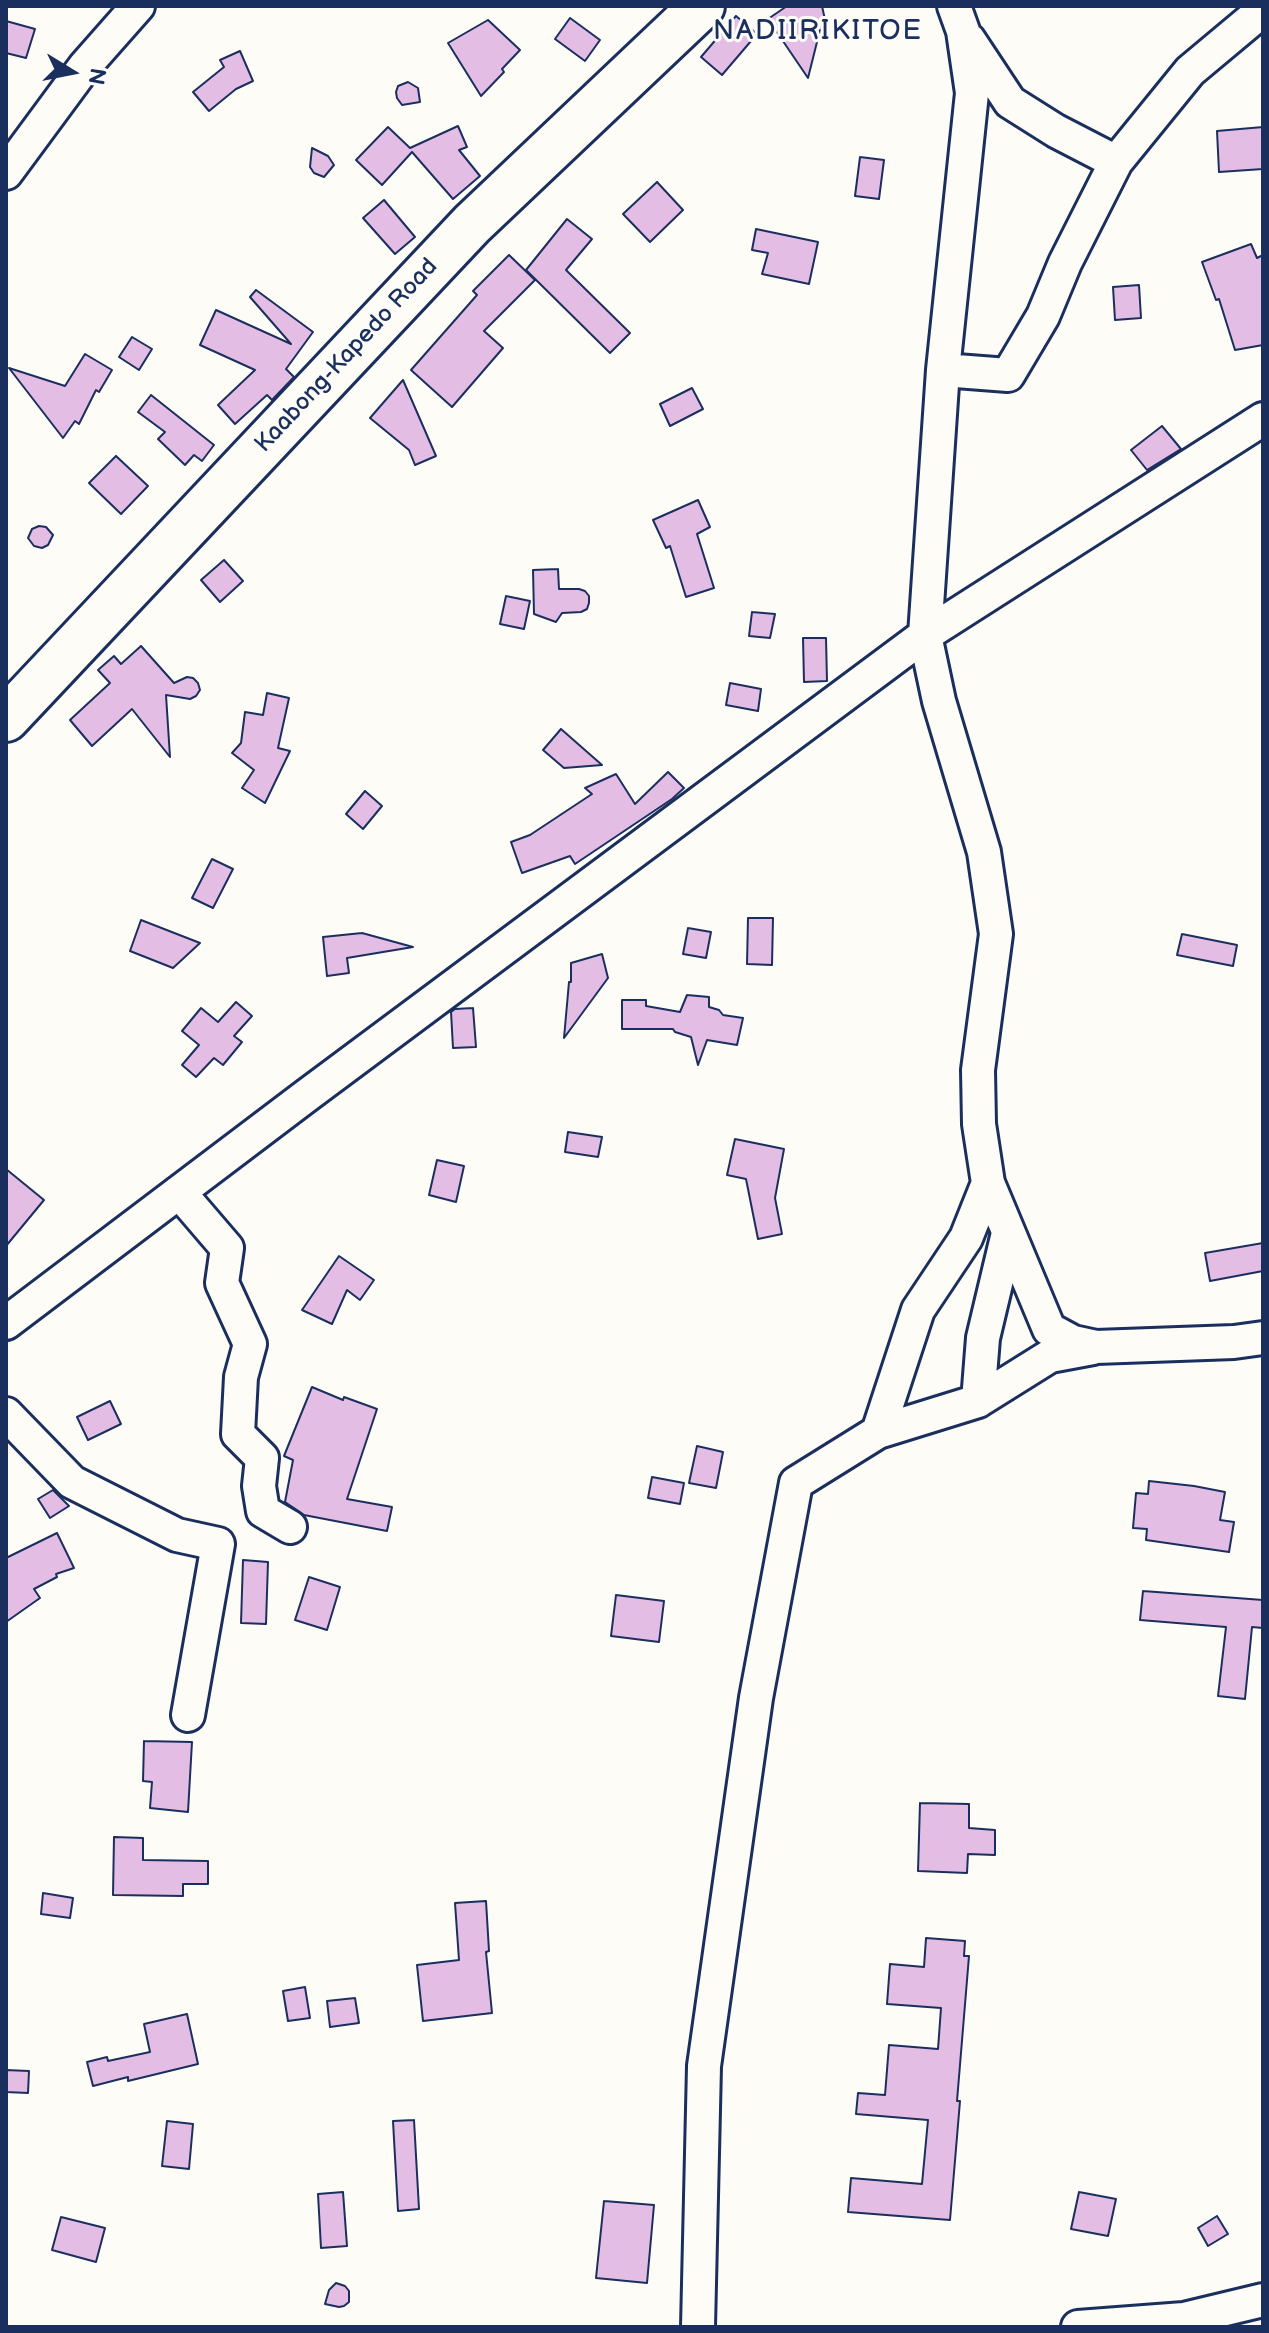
<!DOCTYPE html>
<style>
body{margin:0}
#map{position:relative;width:1269px;height:2333px;overflow:hidden;background:#fdfcf7;font-family:"Balsamiq Sans",sans-serif}
canvas{display:block}
.frame{position:absolute;inset:0;border:8px solid #1b2f5e;pointer-events:none}
.north{position:absolute;left:32px;top:32px;width:80px;height:80px;-webkit-text-stroke:6px #fdfcf7;paint-order:stroke;rotate:100deg;font-size:22px;font-weight:700;line-height:32px;text-align:center;color:#1b2f5e}
.north::after{content:'';display:block;margin:auto;width:28px;height:36px;background:#1b2f5e;clip-path:polygon(50% 0,100% 100%,50% 72%,0 100%)}
</style>
<div id="map">
<canvas width="1269" height="2333"></canvas>
<div class="frame"></div>
<div class="north">N</div>
</div>
<script>
const context = document.querySelector('canvas').getContext('2d');
context.lineJoin = 'round';
function fill(path, color) { context.fillStyle = color; context.fill(path, 'evenodd'); }
const shape = rows => new Path2D(rows.map(r => 'M' + r).join(''));
function trace(path, color, width, dash) { context.strokeStyle = color; context.lineWidth = width; context.lineCap = dash ? 'butt' : 'round'; context.setLineDash(dash || []); context.stroke(path); }
function write(font, color, halo, rows, align = 'center') {
  context.font = font + ' "Balsamiq Sans",sans-serif'; context.lineWidth = 6; context.setLineDash([]); context.textBaseline = 'middle'; context.strokeStyle = halo; context.fillStyle = color; for (const [text, x, y, turn = 0] of rows) {
    context.save(); context.translate(x, y); context.rotate((+turn || 0) * Math.PI / 180); context.textAlign = isNaN(turn) ? turn : align; if (halo) context.strokeText(text, 0, 0); context.fillText(text, 0, 0); context.restore();
  }
}
const building = shape([
 [787,6,822,6,827,29,820,30,808,78,768,19,787,6],
 [736,16,757,34,722,75,701,57,736,16],
 [570,18,600,40,585,61,555,39,570,18],
 [488,20,520,50,502,69,504,72,481,96,448,43,488,20],
 [6,21,35,29,26,58,6,53,6,21],
 [240,51,253,81,236,89,209,111,193,92,224,67,220,60,240,51],
 [408,82,418,88,420,102,402,105,397,98,396,92,398,86,408,82],
 [458,126,467,147,459,150,480,176,453,199,412,152,382,185,356,160,388,127,410,148,458,126],
 [1263,127,1263,169,1219,172,1217,131,1263,127],
 [312,148,328,156,334,165,324,177,314,173,310,167,312,148],
 [860,157,884,160,879,199,855,196,860,157],
 [657,182,683,210,650,242,623,214,657,182],
 [384,200,415,237,395,254,363,218,384,200],
 [567,219,592,239,566,270,630,333,610,353,526,270,567,219],
 [756,229,818,242,809,284,762,274,768,253,752,250,756,229],
 [1251,244,1257,258,1263,255,1263,345,1235,350,1219,299,1216,300,1202,262,1251,244],
 [509,255,535,280,484,331,503,348,452,407,411,370,477,295,473,291,509,255],
 [1139,285,1141,318,1115,320,1113,287,1139,285],
 [256,290,313,332,286,369,294,377,272,400,267,395,235,424,218,405,255,370,200,345,216,310,291,344,250,297,256,290],
 [132,337,152,349,139,370,119,357,132,337],
 [85,354,112,370,99,392,96,390,79,424,75,421,63,438,9,368,65,386,85,354],
 [403,380,436,456,415,465,409,450,370,418,403,380],
 [692,388,703,409,670,426,660,404,692,388],
 [151,395,214,445,202,461,194,455,185,465,158,439,165,432,138,412,151,395],
 [1162,426,1181,449,1147,470,1131,450,1162,426],
 [116,456,148,486,121,514,89,483,116,456],
 [698,500,710,527,697,534,714,588,686,597,670,546,666,548,653,520,698,500],
 [39,526,46,527,53,535,48,545,42,548,34,546,28,538,32,529,39,526],
 [224,560,243,581,220,602,201,580,224,560],
 [558,569,559,589,579,589,585,591,589,596,589,603,587,609,581,612,562,613,556,622,534,614,533,570,558,569],
 [506,596,530,601,524,629,500,624,506,596],
 [752,612,775,614,770,638,749,636,752,612],
 [803,638,826,638,827,681,804,682,803,638],
 [141,646,174,683,187,677,193,678,198,683,200,690,196,696,190,699,166,695,170,757,132,709,92,746,70,720,110,683,98,670,114,656,121,664,141,646],
 [730,683,761,689,758,711,726,705,730,683],
 [267,693,289,698,278,748,290,751,265,803,242,788,254,770,232,753,241,743,245,712,263,715,267,693],
 [561,729,602,765,564,768,543,750,561,729],
 [668,772,684,788,672,799,575,864,570,856,522,873,511,842,530,835,592,794,585,788,616,774,635,804,668,772],
 [365,791,382,806,363,829,346,814,365,791],
 [212,859,233,869,213,908,192,898,212,859],
 [748,918,773,918,772,965,747,964,748,918],
 [141,920,200,943,173,968,130,951,141,920],
 [688,928,711,932,706,958,683,954,688,928],
 [362,933,413,947,347,958,349,973,327,976,323,937,362,933],
 [1182,934,1237,945,1233,966,1177,955,1182,934],
 [602,954,608,978,564,1038,569,982,571,982,571,963,602,954],
 [687,995,709,997,709,1007,719,1010,723,1015,743,1018,737,1045,707,1040,698,1065,691,1037,675,1032,673,1029,622,1029,622,1000,646,1000,646,1006,680,1012,687,995],
 [236,1002,252,1016,234,1036,242,1042,223,1065,214,1058,196,1077,182,1065,199,1045,182,1031,201,1008,218,1022,236,1002],
 [473,1008,476,1047,453,1048,451,1012,455,1009,473,1008],
 [568,1132,602,1137,598,1157,565,1152,568,1132],
 [735,1139,784,1149,775,1198,782,1234,758,1239,746,1179,727,1175,735,1139],
 [437,1160,464,1166,456,1202,429,1195,437,1160],
 [6,1169,44,1200,6,1246,6,1169],
 [1263,1243,1263,1271,1210,1281,1205,1253,1263,1243],
 [339,1256,374,1280,360,1300,347,1290,332,1324,302,1310,339,1256],
 [312,1387,343,1400,344,1397,377,1409,347,1499,392,1507,387,1531,304,1515,285,1502,293,1460,284,1456,312,1387],
 [110,1401,121,1424,88,1440,77,1417,110,1401],
 [697,1446,723,1452,716,1488,689,1483,697,1446],
 [652,1477,684,1483,680,1504,648,1498,652,1477],
 [1149,1481,1194,1486,1225,1492,1220,1520,1234,1522,1229,1552,1146,1540,1147,1529,1133,1528,1136,1493,1148,1494,1149,1481],
 [53,1490,69,1506,50,1518,38,1499,53,1490],
 [57,1533,74,1568,56,1574,57,1577,34,1589,40,1598,6,1622,6,1558,57,1533],
 [243,1560,268,1562,266,1624,241,1623,243,1560],
 [309,1577,340,1587,327,1630,295,1620,309,1577],
 [1143,1591,1263,1600,1263,1628,1252,1627,1245,1699,1218,1696,1226,1627,1140,1620,1143,1591],
 [616,1595,664,1601,659,1642,611,1636,616,1595],
 [144,1741,192,1742,188,1812,150,1808,152,1782,143,1781,144,1741],
 [920,1803,969,1804,969,1828,995,1830,995,1855,968,1854,967,1873,918,1871,920,1803],
 [114,1837,143,1838,143,1860,208,1861,208,1884,183,1884,183,1896,113,1895,114,1837],
 [43,1893,73,1898,70,1918,41,1914,43,1893],
 [486,1901,489,1951,486,1952,492,2013,423,2021,417,1965,459,1960,455,1903,486,1901],
 [926,1938,965,1941,964,1956,969,1956,957,2101,960,2101,950,2220,848,2212,851,2178,922,2184,928,2120,856,2114,858,2093,885,2095,889,2045,938,2049,941,2008,887,2004,890,1964,924,1967,926,1938],
 [305,1987,310,2018,288,2021,283,1991,305,1987],
 [355,1998,359,2023,330,2027,327,2001,355,1998],
 [187,2014,198,2064,128,2081,128,2077,93,2086,87,2062,107,2057,108,2061,150,2052,144,2024,187,2014],
 [6,2070,29,2071,28,2093,6,2092,6,2070],
 [414,2120,419,2209,398,2211,393,2121,414,2120],
 [167,2121,193,2124,189,2169,162,2166,167,2121],
 [343,2192,347,2246,321,2248,318,2194,343,2192],
 [1079,2192,1116,2199,1108,2236,1071,2229,1079,2192],
 [604,2201,654,2205,647,2283,596,2278,604,2201],
 [1217,2216,1228,2234,1208,2246,1198,2228,1217,2216],
 [61,2217,105,2228,96,2262,52,2250,61,2217],
 [336,2283,345,2286,349,2291,349,2302,344,2306,339,2307,325,2304,329,2290,336,2283]
]);
fill(building, '#e4bde5');
trace(building, '#1b2f5e', 2);
const minor = shape([
 [969,40,1010,102,1056,131,1116,162],
 [6,173,85,66,138,6],
 [943,370,1008,375,1043,316,1065,263,1116,162,1190,71,1263,10],
 [988,1183,1049,1329,1073,1342,1096,1347,1234,1342,1263,1338],
 [179,1192,227,1248,222,1283,250,1344,241,1377,238,1434,262,1458,259,1486,263,1511,290,1527],
 [6,1323,306,1096,925,635,1263,419],
 [978,1401,983,1338,1008,1233],
 [6,1414,72,1482,177,1535,218,1544,188,1715],
 [878,1432,978,1401,1050,1356,1093,1348],
 [698,2327,704,2066,756,1698,796,1483,878,1432,918,1310,966,1238,988,1183,979,1124,978,1070,996,934,984,852,939,701,925,635,943,370,972,93,963,31,954,6],
 [1078,2327,1184,2319,1263,2300]
]);
const secondary = shape([
 [6,719,472,224,702,6]
]);
trace(minor, '#1b2f5e', 38);
trace(secondary, '#1b2f5e', 50);
trace(minor, '#fdfcf7', 32);
trace(secondary, '#fdfcf7', 44);
write('24px', '#1b2f5e', '#fdfcf7', [
 ["Kaabong-Kapedo Road",347,356,-47]
]);
context.letterSpacing = '2px';
write('28px', '#1b2f5e', '#fdfcf7', [
 ["NADIIRIKITOE",818,32]
]);
context.letterSpacing = '0px';
</script>
